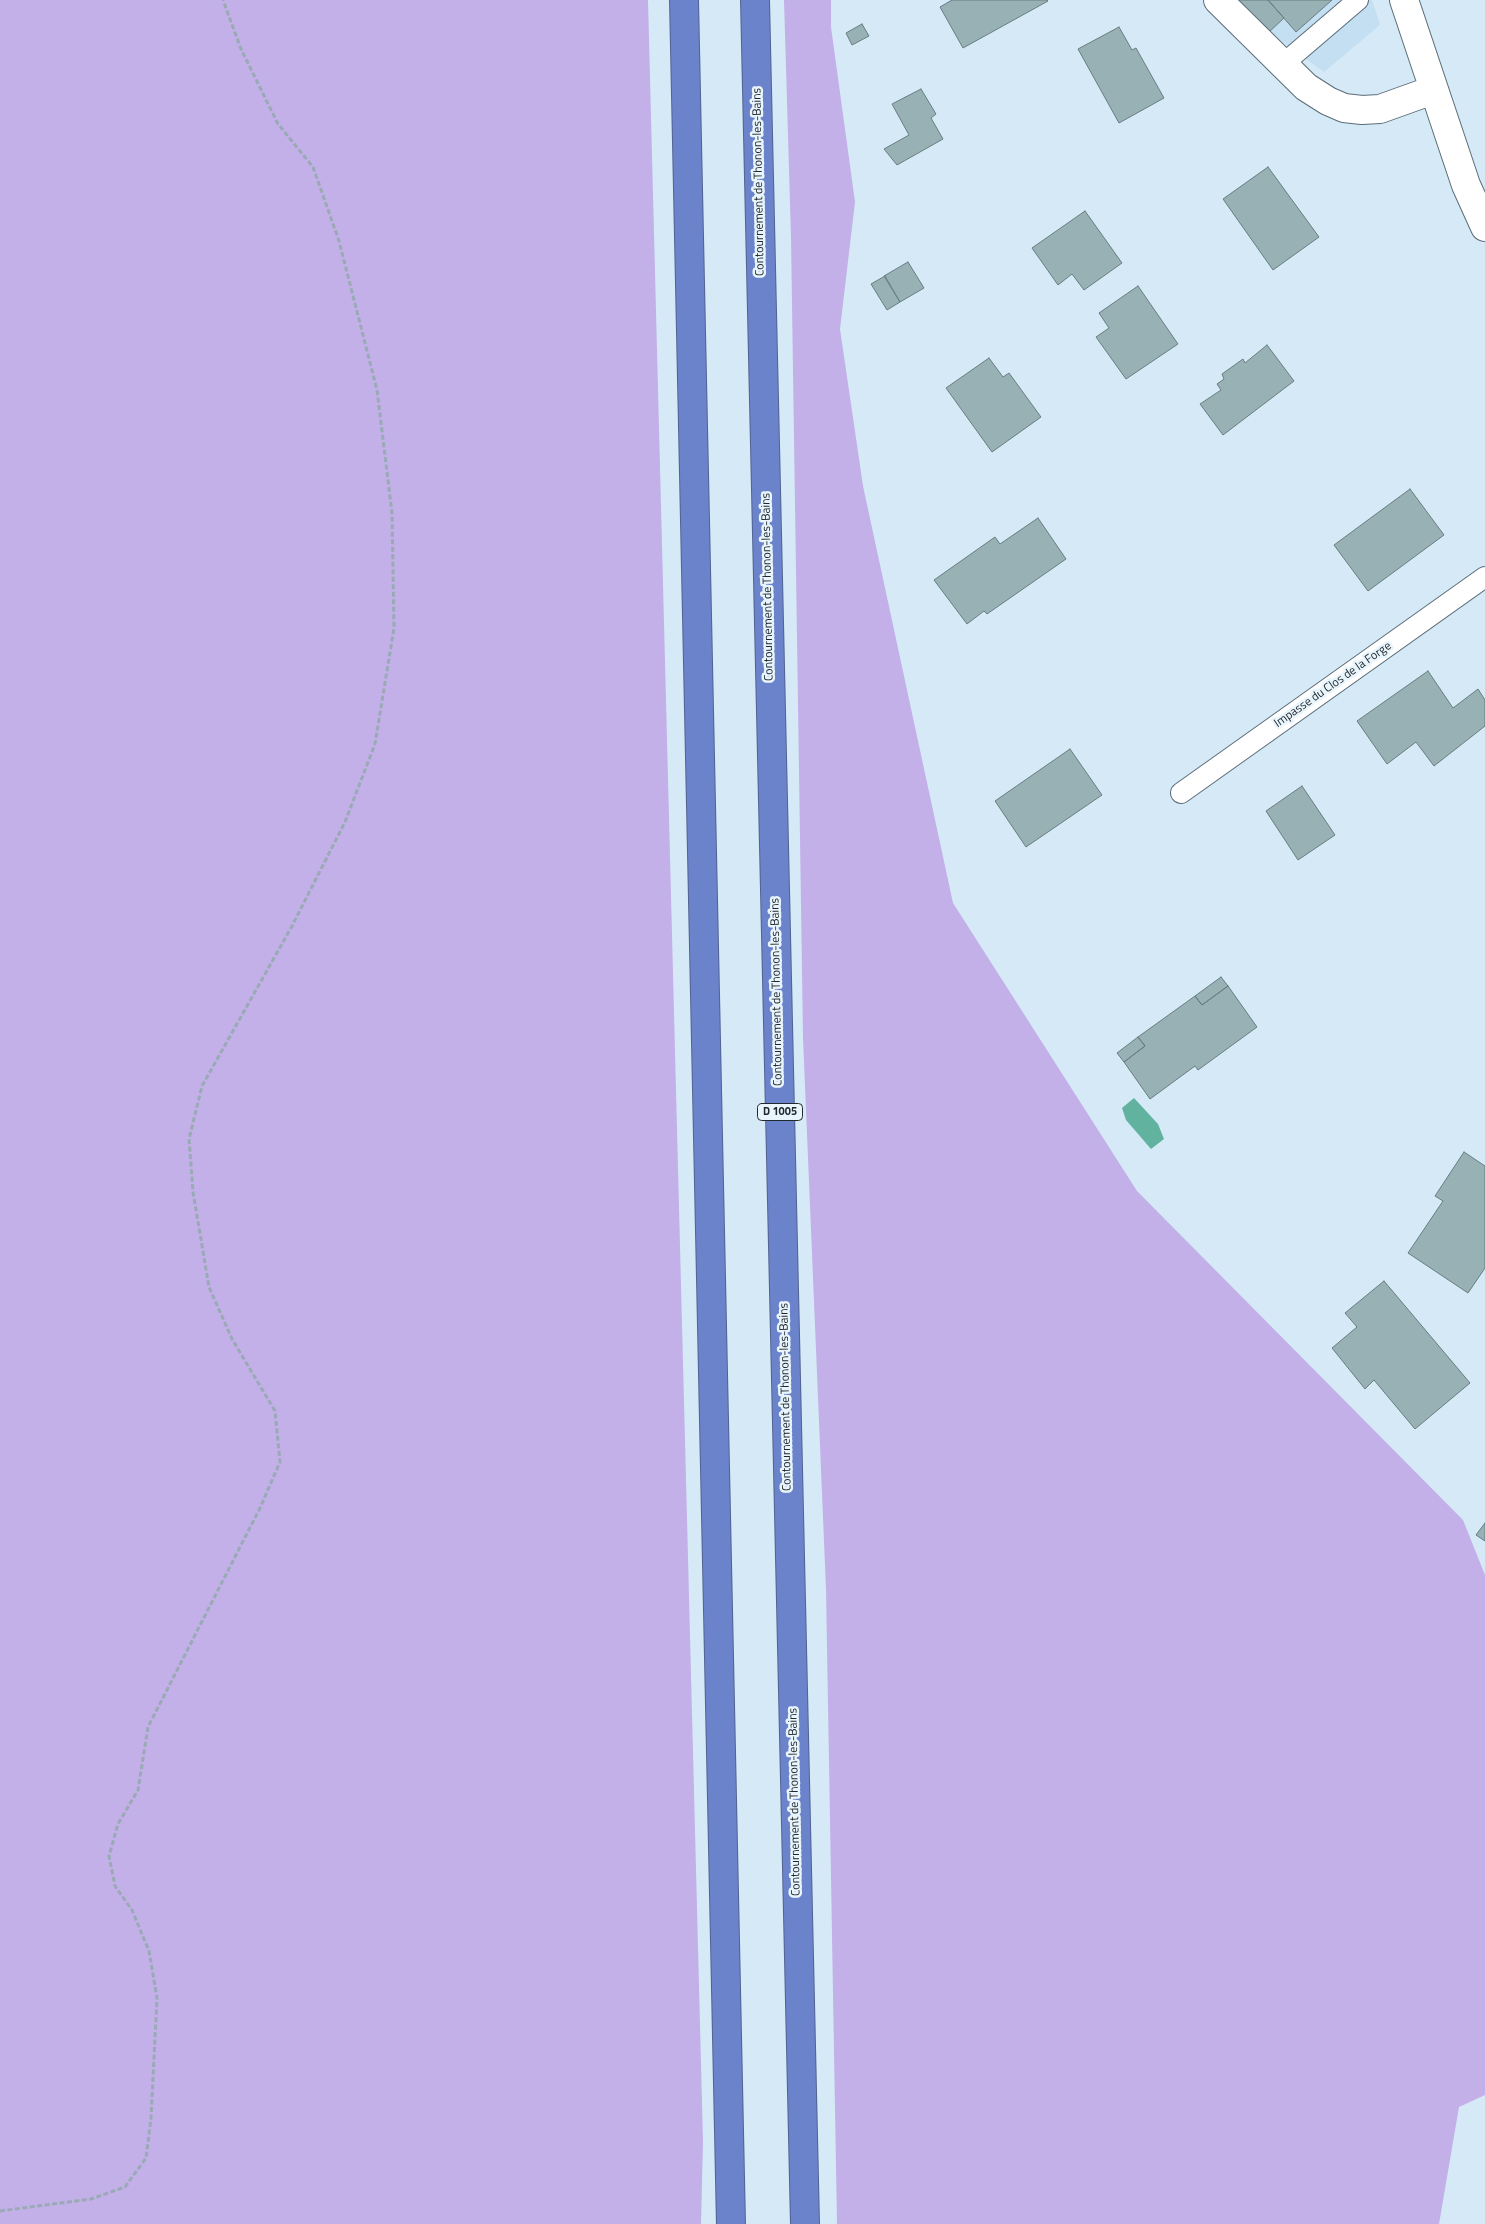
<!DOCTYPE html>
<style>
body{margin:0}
canvas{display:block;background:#d5e9f6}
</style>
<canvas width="1485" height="2224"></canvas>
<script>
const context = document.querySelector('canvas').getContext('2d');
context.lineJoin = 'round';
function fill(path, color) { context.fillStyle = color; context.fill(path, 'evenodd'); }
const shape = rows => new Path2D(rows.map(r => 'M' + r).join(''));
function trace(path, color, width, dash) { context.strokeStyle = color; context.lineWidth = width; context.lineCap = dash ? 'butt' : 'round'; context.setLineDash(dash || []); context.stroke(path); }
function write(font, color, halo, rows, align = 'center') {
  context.font = font + ' "Titillium Web",sans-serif'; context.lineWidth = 5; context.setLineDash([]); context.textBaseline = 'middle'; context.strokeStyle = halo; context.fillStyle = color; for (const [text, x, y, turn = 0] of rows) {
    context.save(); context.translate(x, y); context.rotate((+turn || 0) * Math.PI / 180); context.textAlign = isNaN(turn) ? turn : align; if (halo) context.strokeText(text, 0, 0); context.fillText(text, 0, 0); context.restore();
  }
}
fill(shape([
 [1236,0,1372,0,1380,25,1324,72,1269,32]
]), '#c4dff1');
fill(shape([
 [0,0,648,0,703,2141,701,2224,0,2224],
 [784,0,831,0,831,27,855,202,840,329,863,486,953,903,1137,1191,1463,1520,1485,1575,1485,2095,1459,2107,1439,2224,837,2224,826,1589,803,1038,791,237]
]), '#c3b0e9');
fill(shape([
 [1134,1098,1158,1124,1164,1139,1151,1149,1126,1120,1122,1108]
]), '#61b3a0');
const building = shape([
 [952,0,1047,0,1048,1,963,48,940,7,952,0],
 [1236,0,1268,0,1284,18,1269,32,1236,0],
 [1268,0,1332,0,1296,32,1268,0],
 [862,24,869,36,852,45,846,33,862,24],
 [1119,27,1132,50,1136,48,1164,98,1119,123,1078,49,1119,27],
 [921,89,936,114,931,118,943,139,897,165,884,149,909,135,892,104,921,89],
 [1268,167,1319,237,1273,270,1223,199,1268,167],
 [1085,211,1122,263,1084,290,1072,274,1058,285,1032,248,1085,211],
 [908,262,924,288,900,302,884,276,908,262],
 [885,276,900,302,887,310,871,284,885,276],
 [1138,286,1178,344,1126,379,1096,337,1109,328,1099,313,1138,286],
 [1267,345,1294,381,1223,435,1200,404,1221,390,1217,384,1224,379,1222,374,1243,359,1245,363,1267,345],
 [989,358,1003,377,1009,373,1041,417,992,452,946,388,989,358],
 [1410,489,1444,535,1368,591,1334,545,1410,489],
 [1038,518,1066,559,987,614,984,611,967,624,934,580,995,537,1000,544,1038,518],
 [1428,671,1453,708,1478,689,1485,700,1485,726,1434,766,1416,742,1387,764,1357,721,1428,671],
 [1070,749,1102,795,1026,847,995,801,1070,749],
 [1302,786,1335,835,1298,860,1266,811,1302,786],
 [1221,977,1228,986,1202,1005,1195,996,1221,977],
 [1228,986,1257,1027,1198,1070,1195,1066,1150,1099,1124,1062,1145,1046,1138,1037,1195,996,1202,1005,1228,986],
 [1138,1037,1145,1046,1124,1062,1117,1053,1138,1037],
 [1464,1152,1485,1166,1485,1268,1468,1293,1408,1253,1443,1201,1435,1196,1464,1152],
 [1384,1281,1470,1383,1415,1429,1374,1380,1365,1389,1332,1348,1357,1327,1345,1313,1384,1281],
 [1485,1523,1485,1541,1476,1535,1485,1523]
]);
fill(building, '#98b1b4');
trace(building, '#667e82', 1);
const lane = shape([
 [1282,65,1358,0],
 [1181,793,1485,577]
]);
const street = shape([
 [1218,0,1306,87,1328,101,1344,108,1362,110,1380,109,1433,90],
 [1404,0,1466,185,1485,227]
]);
const highway = shape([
 [684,0,731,2224],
 [755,0,805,2224]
]);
trace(lane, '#5c6d79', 22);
trace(street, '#5c6d79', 30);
trace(highway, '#516393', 30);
trace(shape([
 [0,2211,91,2199,125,2187,146,2158,151,2118,157,1998,149,1951,132,1910,115,1886,109,1856,118,1824,138,1790,148,1727,260,1508,280,1462,275,1411,232,1339,209,1287,193,1192,189,1139,202,1086,292,926,345,822,375,744,394,628,392,513,377,390,339,241,313,167,278,124,241,49,223,0]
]), '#9aaab5', 3, [5, 2.5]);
trace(lane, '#fff', 20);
trace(street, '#fff', 28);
trace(highway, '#6b83ca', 28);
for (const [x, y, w] of [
 [780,1112,45]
]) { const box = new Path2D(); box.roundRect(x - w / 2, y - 8.5, w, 17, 4); context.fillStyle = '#e9f5fd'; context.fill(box); trace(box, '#20282d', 1); }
write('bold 11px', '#20282d', null, [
 ["D 1005",780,1112]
]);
write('12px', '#20282d', '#e9f5fd', [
 ["Contournement de Thonon-les-Bains",759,182,-91],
 ["Contournement de Thonon-les-Bains",768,587,-91],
 ["Impasse du Clos de la Forge",1333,685,-35],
 ["Contournement de Thonon-les-Bains",777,992,-91],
 ["Contournement de Thonon-les-Bains",786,1397,-91],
 ["Contournement de Thonon-les-Bains",795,1802,-91]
]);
</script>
